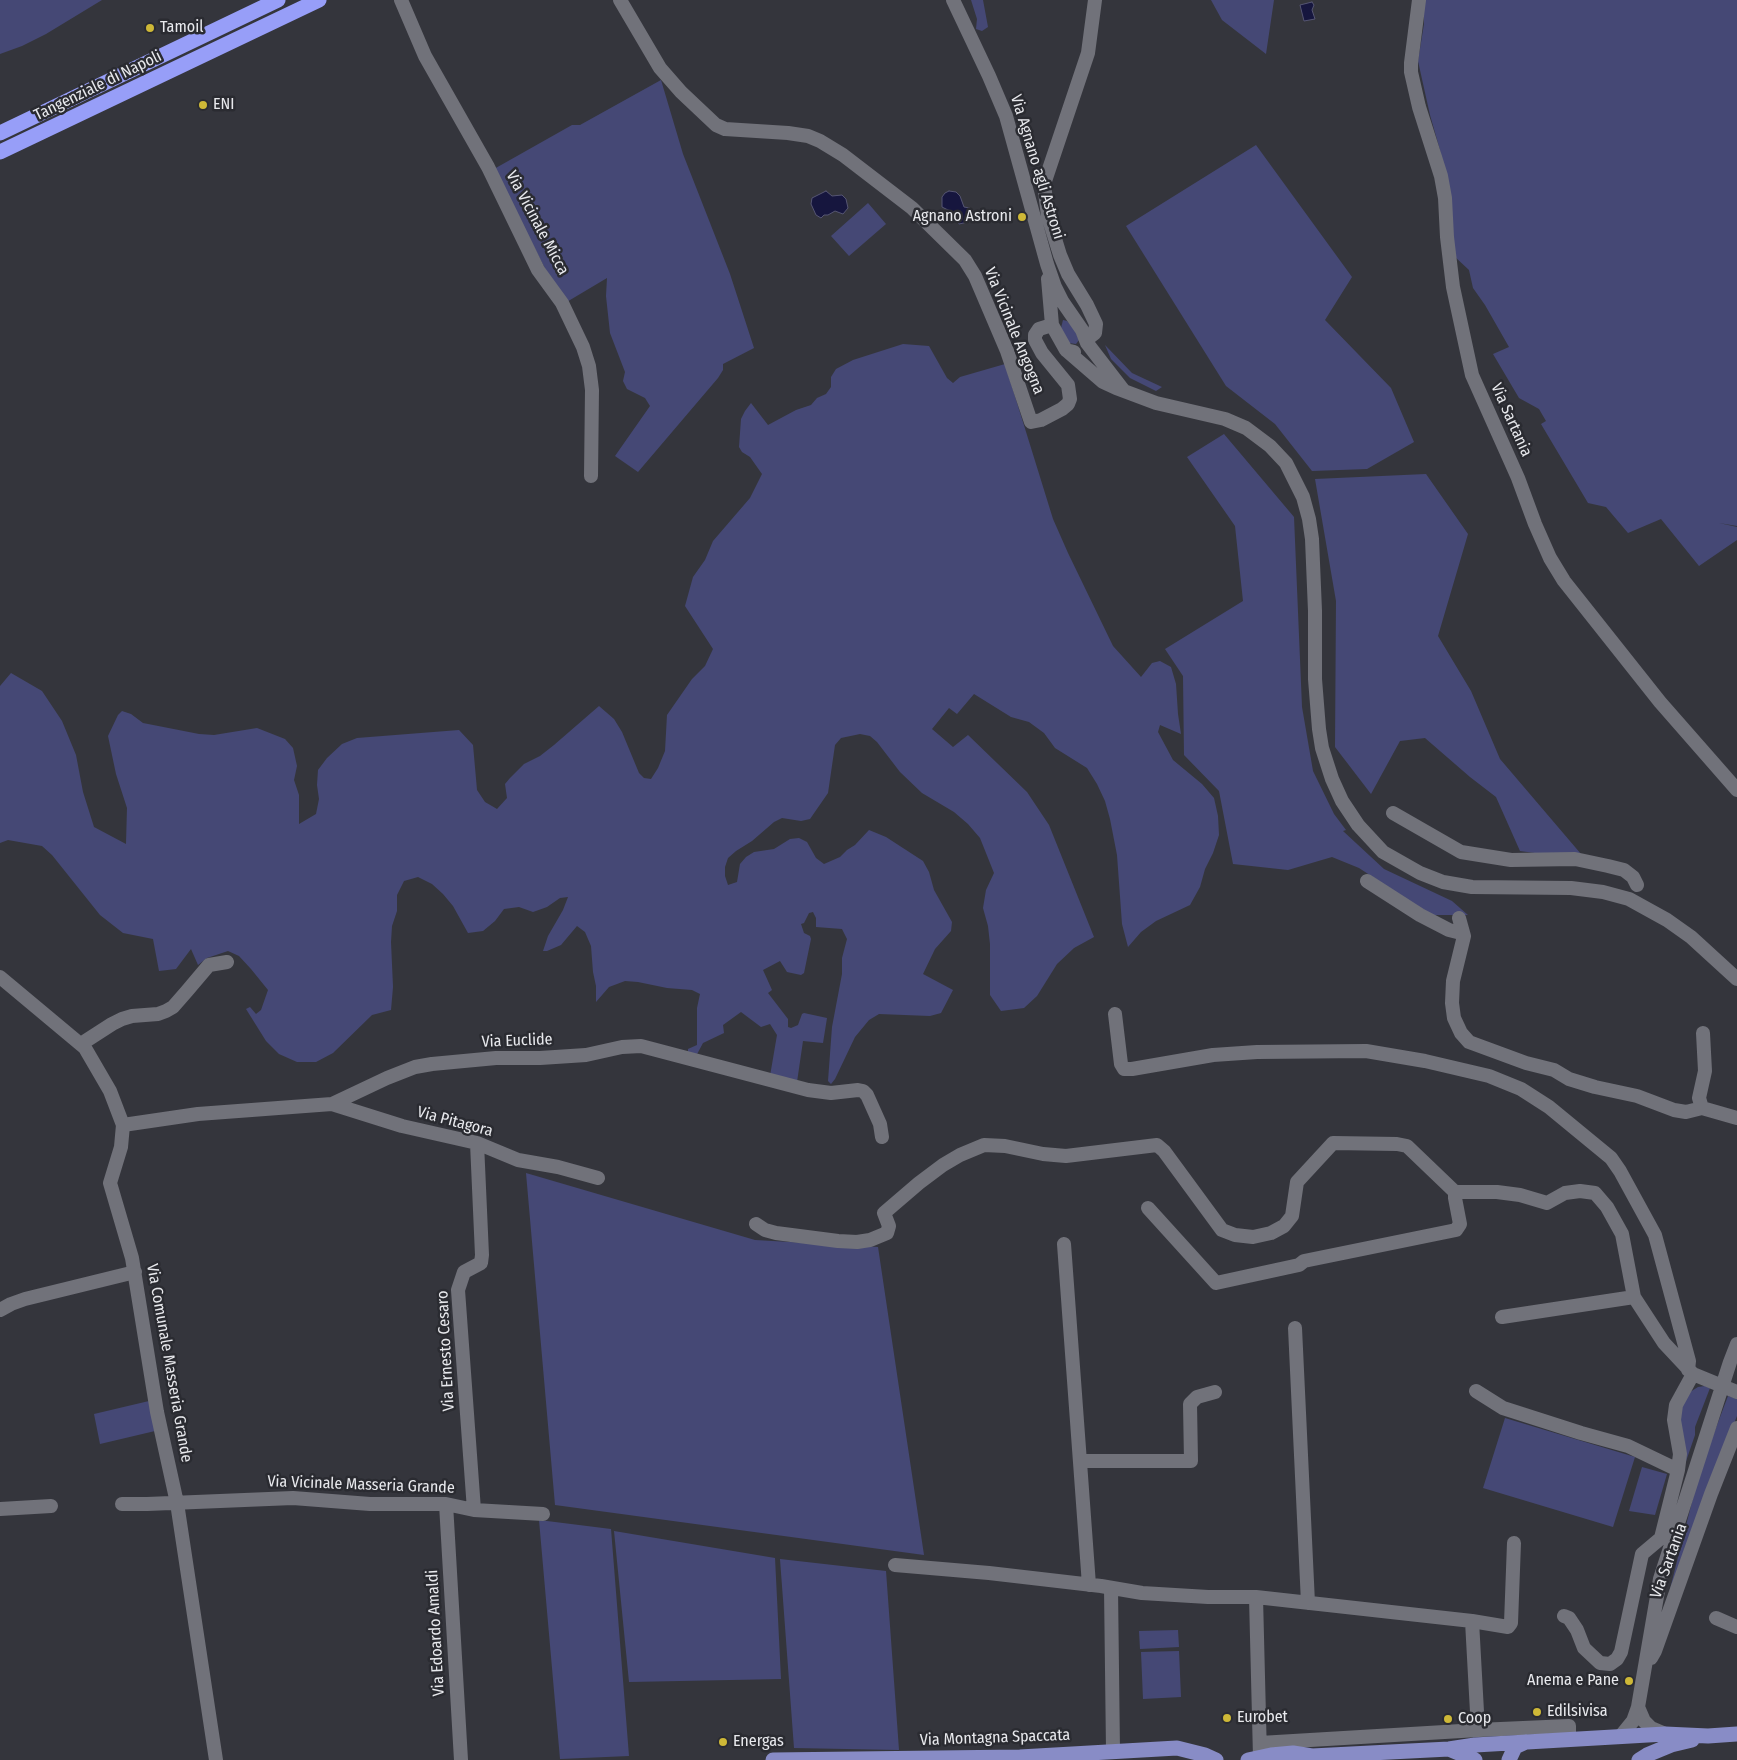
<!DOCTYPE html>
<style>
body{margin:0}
canvas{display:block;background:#34353c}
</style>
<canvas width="1737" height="1760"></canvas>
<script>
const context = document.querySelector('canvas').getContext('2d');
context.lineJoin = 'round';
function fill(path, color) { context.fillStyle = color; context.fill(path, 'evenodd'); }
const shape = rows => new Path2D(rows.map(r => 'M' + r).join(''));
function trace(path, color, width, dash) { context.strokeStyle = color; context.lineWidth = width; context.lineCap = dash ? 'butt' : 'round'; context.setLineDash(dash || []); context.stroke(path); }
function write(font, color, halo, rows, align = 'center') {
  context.font = font + ' "Fira Sans Condensed",sans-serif'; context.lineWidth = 5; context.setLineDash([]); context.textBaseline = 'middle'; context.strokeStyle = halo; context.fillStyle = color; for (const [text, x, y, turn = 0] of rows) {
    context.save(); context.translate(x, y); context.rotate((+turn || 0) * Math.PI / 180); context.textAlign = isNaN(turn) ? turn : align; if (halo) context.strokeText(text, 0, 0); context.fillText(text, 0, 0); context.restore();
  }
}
fill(shape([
 [0,0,102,0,46,34,22,46,0,54],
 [971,0,983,0,988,27,982,31,976,29,977,19],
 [1211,0,1274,0,1266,54,1222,20],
 [1424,0,1737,0,1737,526,1719,523,1737,527,1737,540,1699,566,1661,519,1628,533,1606,507,1588,503,1541,424,1546,421,1539,409,1519,398,1493,354,1509,347,1485,305,1473,288,1469,270,1454,256,1440,150,1430,115,1418,61,1424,24],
 [661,80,683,154,730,274,754,348,723,364,723,370,718,378,638,472,615,456,650,406,645,398,627,389,623,381,625,372,610,333,606,296,607,278,565,303,558,294,494,169,572,125,580,125],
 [1256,145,1352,277,1325,320,1391,388,1414,442,1367,469,1312,471,1275,424,1226,386,1126,226],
 [868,203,886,224,849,256,831,236],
 [1063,320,1067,321,1074,328,1079,340,1076,344,1069,343,1061,328],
 [903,344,929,346,947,378,953,383,960,377,1005,364,1053,519,1068,553,1113,646,1141,677,1152,663,1160,661,1171,667,1176,684,1178,714,1181,734,1160,725,1158,732,1173,760,1202,784,1214,798,1218,816,1219,835,1213,853,1205,869,1200,887,1190,905,1156,921,1141,932,1128,947,1122,924,1117,855,1110,819,1105,801,1097,784,1087,768,1055,748,1044,733,1029,722,1011,717,974,694,957,714,949,708,932,729,953,747,968,735,1027,792,1049,825,1094,937,1074,948,1057,964,1037,996,1024,1008,1001,1011,990,995,990,944,988,926,983,908,986,890,994,873,980,838,968,824,954,812,922,793,900,772,877,742,870,736,860,734,841,738,835,745,828,793,810,819,801,821,782,818,774,822,752,841,736,851,728,858,725,867,725,876,728,885,737,882,740,864,746,857,754,852,774,849,790,839,799,838,807,842,816,858,824,864,840,857,847,850,855,845,869,830,886,837,923,861,929,872,934,890,952,922,951,931,935,949,923,974,953,990,941,1013,930,1016,879,1014,869,1020,855,1037,835,1079,831,1084,828,1081,832,1027,842,974,842,958,847,939,842,929,816,927,816,918,813,912,809,913,804,923,801,924,804,933,810,936,811,939,804,973,801,975,787,972,780,961,763,970,772,990,768,993,788,1019,788,1027,791,1028,798,1025,802,1014,804,1013,827,1018,823,1043,803,1041,797,1082,770,1076,777,1035,770,1024,761,1027,741,1012,723,1025,724,1033,703,1043,695,1058,688,1056,688,1049,697,1045,697,1008,700,994,692,990,667,988,638,982,625,981,609,987,596,1002,596,986,593,972,591,946,585,932,577,926,561,945,547,951,543,951,548,936,563,910,568,897,560,898,547,907,533,912,519,907,504,909,495,921,483,931,468,933,453,906,443,894,432,884,418,877,404,881,397,895,397,911,392,926,391,942,393,987,391,1010,372,1015,333,1053,316,1062,297,1062,279,1054,266,1041,246,1009,250,1007,256,1014,261,1010,268,990,251,969,239,956,228,951,207,958,198,965,191,949,176,969,159,971,153,939,123,933,100,915,52,855,42,846,8,840,0,843,0,686,11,673,42,691,62,721,76,755,83,792,94,827,126,844,127,808,116,774,108,736,118,715,122,711,131,714,143,723,199,734,214,735,257,728,285,739,293,748,297,766,294,780,299,795,299,824,316,814,319,799,317,785,318,770,327,758,342,744,357,738,459,730,473,745,477,790,485,802,497,809,507,798,505,784,510,778,524,764,540,756,554,745,599,706,614,719,622,732,639,773,644,778,651,779,658,768,665,751,667,715,692,679,705,666,713,649,685,606,693,577,705,560,713,541,750,498,762,474,750,457,742,452,739,447,741,419,745,411,751,403,768,425,796,410,811,405,817,398,826,394,831,387,831,377,836,369,853,360],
 [1105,345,1132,373,1162,387,1156,391,1130,378,1111,359],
 [1224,434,1294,517,1302,707,1313,771,1334,814,1346,830,1343,831,1384,869,1452,901,1468,915,1431,915,1359,868,1332,857,1288,870,1233,864,1219,791,1184,755,1183,676,1165,649,1243,601,1235,526,1187,457],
 [1426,474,1468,534,1438,636,1471,691,1500,759,1581,854,1542,854,1520,851,1496,797,1470,777,1425,738,1400,741,1371,794,1335,747,1336,601,1315,479],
 [526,1173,755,1240,878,1247,924,1555,555,1505],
 [1705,1386,1710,1388,1695,1427,1695,1435,1683,1470,1678,1422,1683,1400,1690,1392,1698,1387],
 [1728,1396,1737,1399,1737,1416,1698,1513,1668,1597,1700,1470],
 [149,1401,155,1431,100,1444,94,1414],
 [1505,1418,1635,1457,1613,1527,1483,1488],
 [1642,1467,1667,1474,1655,1515,1629,1511],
 [539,1520,611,1529,629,1756,560,1759],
 [614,1531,775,1558,781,1679,629,1682],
 [780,1559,886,1571,899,1750,794,1748],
 [1178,1630,1179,1647,1140,1649,1139,1631],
 [1179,1651,1181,1697,1143,1699,1141,1652]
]), '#454875');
const water = shape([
 [1312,2,1314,5,1312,10,1315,19,1304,21,1300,5,1312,2],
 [826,191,832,196,842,195,846,199,848,208,843,214,835,211,828,215,824,215,821,218,816,215,811,204,812,198,826,191],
 [949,191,956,192,960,196,964,207,970,208,971,217,968,222,959,224,952,211,948,210,942,207,942,197,945,193,949,191]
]);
fill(water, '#16163e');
trace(water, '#555572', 1);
trace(shape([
 [401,0,425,56,488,167,538,270,562,303,583,347,589,366,592,390,591,476],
 [620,0,660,68,681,92,716,125,725,129,788,133,808,136,820,141,843,155,912,208,965,260,975,276,1007,351,1031,422,1041,420,1062,409,1068,404,1070,399,1068,385,1042,353,1035,340,1035,335,1039,329,1052,325],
 [953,0,989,76,1006,116,1047,264,1055,287,1062,301,1082,330,1087,343,1124,391],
 [1419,0,1411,63,1411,72,1419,107,1441,176,1445,198,1447,237,1453,287,1472,375,1518,478,1535,524,1550,558,1564,581,1660,702,1737,790],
 [1048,279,1052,325,1066,350,1074,352],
 [1086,340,1095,333,1096,324,1087,305,1068,274,1060,255,1048,216,1044,184,1088,53,1095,0],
 [1066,350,1103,382,1116,388,1156,403,1225,419,1246,428,1270,446,1286,463,1303,497,1309,519,1312,539,1315,611,1315,679,1319,729,1322,748,1332,779,1342,801,1358,825,1383,852,1420,873,1443,882,1472,887,1571,888,1603,892,1629,899,1667,920,1691,937,1737,979],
 [1393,813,1461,852,1511,860,1575,859,1608,866,1624,870,1633,877,1637,885],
 [1367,881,1420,915,1449,930,1461,933,1464,936,1453,981,1452,1003,1454,1018,1461,1033,1469,1042,1526,1063,1554,1070,1569,1079,1595,1087,1637,1096,1674,1110,1686,1112,1702,1108],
 [1459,918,1464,936],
 [0,977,85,1048,110,1091,123,1125,121,1147,110,1183,132,1258,157,1412,177,1503,216,1760],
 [1115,1014,1121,1064,1124,1069,1132,1069,1213,1055,1257,1052,1366,1051,1425,1061,1489,1076,1521,1089,1549,1107,1611,1158,1620,1171,1655,1235,1689,1361,1688,1370],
 [1703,1033,1705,1071,1699,1098,1702,1108,1737,1118],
 [81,1044,112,1024,122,1019,132,1016,158,1014,166,1011,173,1007,187,991,209,965,227,962],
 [332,1104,402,1126,477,1143,518,1160,558,1167,598,1178],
 [123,1125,198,1114,332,1104,387,1078,415,1067,432,1064,496,1058,540,1058,586,1055,622,1047,641,1046,808,1090,831,1093,858,1090,863,1091,867,1095,880,1124,882,1137],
 [1148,1208,1216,1283,1299,1265,1304,1261,1456,1230,1460,1224,1455,1198,1455,1192],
 [756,1224,765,1230,776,1233,838,1241,857,1242,870,1240,887,1233,889,1226,884,1213,919,1183,943,1165,960,1155,984,1145,1005,1146,1043,1154,1066,1156,1157,1145,1164,1151,1222,1230,1235,1235,1253,1237,1271,1233,1284,1226,1292,1216,1297,1182,1333,1143,1397,1144,1407,1146,1455,1192,1497,1192,1520,1195,1547,1203,1565,1193,1580,1191,1595,1193,1607,1207,1622,1234,1634,1297],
 [1064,1244,1089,1585],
 [0,1310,11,1304,25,1299,135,1272],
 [1502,1317,1634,1297,1664,1343,1693,1374,1737,1392],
 [1295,1328,1308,1603],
 [1476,1391,1503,1408,1581,1433,1628,1446,1678,1470],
 [1080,1461,1191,1461,1190,1404,1197,1397,1215,1392],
 [122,1504,147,1504,293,1498,370,1504,446,1504,474,1510,543,1514],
 [446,1504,461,1760],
 [0,1509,51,1506],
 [474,1510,458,1290,464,1272,481,1263,482,1255,477,1143],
 [895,1565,989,1573,1101,1586,1142,1593,1208,1597,1256,1597,1260,1757],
 [1111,1588,1113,1751],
 [1256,1597,1472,1621,1508,1627,1511,1623,1514,1543],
 [1564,1616,1569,1618,1577,1630,1584,1648,1600,1663,1610,1664,1617,1659,1621,1652,1642,1554,1661,1538,1678,1470,1680,1454,1674,1420,1676,1405,1693,1374],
 [1716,1618,1737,1627],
 [1472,1621,1478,1730],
 [1651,1658,1655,1651,1711,1494,1737,1428],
 [1638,1707,1644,1721,1651,1728,1665,1734],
 [1620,1737,1633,1721,1638,1707,1660,1579,1730,1362,1737,1344],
 [1260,1743,1478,1730,1569,1726,1569,1739]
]), '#71727a', 14);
trace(shape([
 [1449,1749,1475,1760],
 [773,1760,1020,1757,1177,1748,1205,1755,1216,1760],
 [1248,1760,1271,1755,1293,1753,1312,1756,1449,1749,1475,1745,1665,1734,1708,1736,1737,1734],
 [1509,1760,1515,1747,1526,1742],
 [1639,1760,1647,1755,1671,1745,1692,1740]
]), '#888cc6', 15);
trace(shape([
 [0,133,278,0],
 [0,152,319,0]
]), '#979ef8', 15);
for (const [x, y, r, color] of [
 [150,28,5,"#ceb837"],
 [203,105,5,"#ceb837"],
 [1022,217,5,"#ceb837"],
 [1629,1681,5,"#ceb837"],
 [1537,1712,5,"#ceb837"],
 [1227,1718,5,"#ceb837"],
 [1448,1719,5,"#ceb837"],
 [723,1742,5,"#ceb837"]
]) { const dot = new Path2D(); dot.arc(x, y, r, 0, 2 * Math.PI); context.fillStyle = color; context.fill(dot); trace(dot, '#2a2b31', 2); }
write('16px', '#e8e9ed', '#2a2b31', [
 ["Tamoil",160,28],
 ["ENI",213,105],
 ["Agnano Astroni",1012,217,"right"],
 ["Anema e Pane",1619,1681,"right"],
 ["Edilsivisa",1547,1712],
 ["Eurobet",1237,1718],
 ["Coop",1458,1719],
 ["Energas",733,1742]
], 'left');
write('16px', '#e8e9ed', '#2a2b31', [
 ["Tangenziale di Napoli",98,86,-26],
 ["Via Agnano agli Astroni",1037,167,73],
 ["Via Vicinale Micca",537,223,62],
 ["Via Vicinale Angogna",1014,331,68],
 ["Via Sartania",1511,420,66],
 ["Via Euclide",517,1041,-2],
 ["Via Pitagora",455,1122,15],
 ["Via Ernesto Cesaro",446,1351,-93],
 ["Via Comunale Masseria Grande",169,1363,80],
 ["Via Vicinale Masseria Grande",361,1485,2],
 ["Via Sartania",1669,1561,-70],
 ["Via Edoardo Amaldi",436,1633,-93],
 ["Via Montagna Spaccata",995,1738,-2]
]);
</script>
